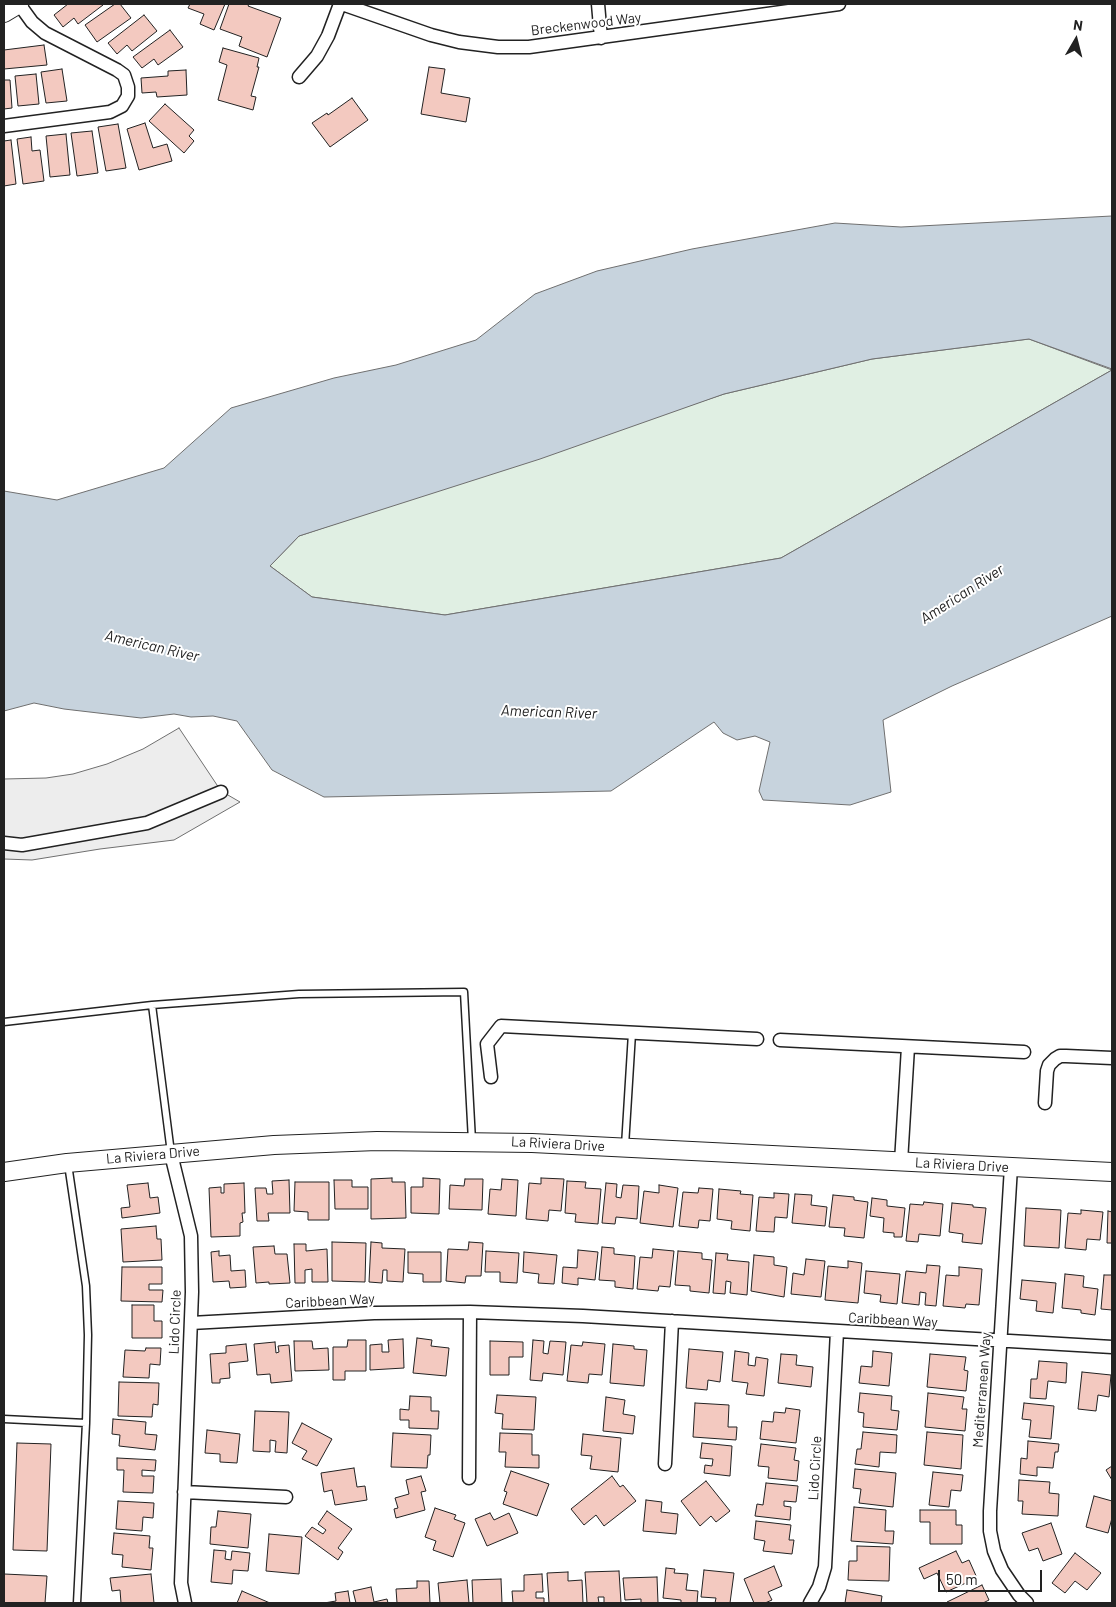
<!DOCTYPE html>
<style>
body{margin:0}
#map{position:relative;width:1116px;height:1607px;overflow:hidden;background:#fff;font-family:Barlow,sans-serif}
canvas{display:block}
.frame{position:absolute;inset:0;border:5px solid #222;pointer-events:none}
.north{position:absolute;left:1051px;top:15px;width:50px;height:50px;-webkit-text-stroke:4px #fff;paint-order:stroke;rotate:8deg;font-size:14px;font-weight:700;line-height:20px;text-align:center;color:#222}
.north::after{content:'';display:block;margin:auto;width:18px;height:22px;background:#222;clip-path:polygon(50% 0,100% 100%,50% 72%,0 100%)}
.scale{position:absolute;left:938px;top:1570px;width:104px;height:22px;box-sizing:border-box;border:2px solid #222;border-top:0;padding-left:6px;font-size:15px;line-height:18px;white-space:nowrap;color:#222;-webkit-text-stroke:4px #fff;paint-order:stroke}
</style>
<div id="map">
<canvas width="1116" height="1607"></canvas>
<div class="frame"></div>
<div class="north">N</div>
<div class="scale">50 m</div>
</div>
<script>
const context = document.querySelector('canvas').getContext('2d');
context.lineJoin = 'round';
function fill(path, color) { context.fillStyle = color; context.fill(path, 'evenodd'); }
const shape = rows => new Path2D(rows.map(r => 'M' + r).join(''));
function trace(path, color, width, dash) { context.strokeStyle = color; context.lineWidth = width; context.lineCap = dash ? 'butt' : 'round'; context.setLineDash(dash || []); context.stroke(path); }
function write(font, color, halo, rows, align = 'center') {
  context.font = font + ' Barlow,sans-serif'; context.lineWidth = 4; context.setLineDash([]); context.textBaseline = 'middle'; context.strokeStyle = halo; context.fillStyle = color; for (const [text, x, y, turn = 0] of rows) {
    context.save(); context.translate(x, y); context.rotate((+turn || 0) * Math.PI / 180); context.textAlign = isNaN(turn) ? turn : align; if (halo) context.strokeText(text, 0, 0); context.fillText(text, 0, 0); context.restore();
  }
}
const green = shape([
 [1029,339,1112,370,781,558,445,615,312,597,270,566,299,536,724,394,872,359,1029,339]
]);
fill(green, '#e0efe3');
trace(green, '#6f6f6f', 1);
const parking = shape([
 [179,728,221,791,240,802,174,840,100,849,32,860,4,859,4,779,46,778,73,774,107,764,143,749,179,728]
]);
fill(parking, '#ededed');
trace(parking, '#6f6f6f', 1);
const water = shape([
 [1112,216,1112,369,1029,339,872,359,724,394,540,459,299,536,270,566,312,597,445,615,781,558,1112,370,1112,616,952,686,883,720,891,792,850,805,763,800,759,791,770,742,755,736,737,740,723,733,714,722,611,791,324,797,272,770,237,721,213,716,191,717,174,714,141,718,64,709,34,703,4,711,4,491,57,500,164,468,231,408,334,378,396,365,476,340,535,294,597,271,692,249,835,223,901,227,1112,216]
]);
fill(water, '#c7d3dd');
trace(water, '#6f6f6f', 1);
const building = shape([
 [68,4,102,4,103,5,78,24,74,18,63,27,54,15,68,4],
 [115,4,120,4,131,18,97,42,85,25,115,4],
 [190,4,225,4,214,30,200,24,204,14,188,8,190,4],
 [229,4,249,4,248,6,281,18,267,57,239,46,242,37,220,29,229,4],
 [144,15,157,31,132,51,127,45,117,54,108,43,144,15],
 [170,30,183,47,158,65,154,59,142,68,133,57,170,30],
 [44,45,47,65,4,69,4,50,44,45],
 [223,48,259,58,257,67,259,67,251,96,256,97,253,110,218,100,227,65,219,62,223,48],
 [429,67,445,69,441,93,470,98,466,122,421,114,429,67],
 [62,69,67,101,46,103,41,72,62,69],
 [186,70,187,95,157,97,156,92,142,93,141,78,168,76,168,71,186,70],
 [36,74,39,104,18,106,15,76,36,74],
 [4,80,10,80,12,108,4,109,4,80],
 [352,98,368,120,330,147,312,123,327,113,328,115,352,98],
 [165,104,194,130,189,136,194,141,184,153,149,121,165,104],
 [145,123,153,148,167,144,172,161,139,170,127,129,145,123],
 [118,124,126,168,106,171,98,127,118,124],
 [92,131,98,173,77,176,71,133,92,131],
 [66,134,70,175,50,177,46,136,66,134],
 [31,137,32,151,40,150,44,181,23,184,17,139,31,137],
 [11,140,16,184,4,186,4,141,11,140],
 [392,1178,392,1182,405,1182,406,1218,371,1219,371,1179,392,1178],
 [423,1178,440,1179,439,1214,411,1213,411,1187,423,1187,423,1178],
 [541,1178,564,1179,561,1211,549,1210,548,1221,526,1219,529,1183,541,1184,541,1178],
 [465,1179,483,1179,482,1210,449,1209,450,1185,464,1186,465,1179],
 [502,1179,518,1180,516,1216,488,1214,490,1189,501,1190,502,1179],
 [289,1180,290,1213,268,1213,269,1221,257,1221,255,1188,266,1188,267,1194,273,1194,272,1181,289,1180],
 [334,1180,352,1180,352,1187,368,1187,368,1209,335,1209,334,1180],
 [567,1181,586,1182,585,1188,601,1189,598,1224,575,1222,576,1214,565,1213,567,1181],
 [295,1182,329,1182,329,1220,308,1220,308,1212,294,1211,295,1182],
 [148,1183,150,1198,158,1197,160,1213,122,1218,121,1208,130,1207,127,1185,148,1183],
 [244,1183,245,1213,242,1213,243,1222,240,1223,240,1236,211,1237,209,1188,221,1187,221,1193,224,1193,224,1184,244,1183],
 [606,1183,617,1184,616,1197,621,1198,623,1185,639,1186,637,1219,616,1217,615,1224,602,1223,606,1183],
 [659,1185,678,1188,673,1227,640,1223,644,1191,659,1193,659,1185],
 [699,1188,713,1189,710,1221,699,1220,698,1228,679,1226,683,1192,698,1193,699,1188],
 [719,1189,741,1191,740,1194,753,1195,750,1231,731,1229,732,1221,717,1219,719,1189],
 [774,1193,789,1194,787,1218,775,1217,774,1232,756,1231,759,1197,774,1198,774,1193],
 [795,1194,812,1195,811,1205,827,1207,825,1226,792,1223,795,1194],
 [833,1195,854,1197,854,1200,868,1202,864,1238,844,1236,845,1228,829,1227,833,1195],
 [872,1198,887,1200,887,1206,905,1208,902,1237,894,1237,894,1233,883,1232,884,1218,870,1216,872,1198],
 [924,1202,943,1204,940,1236,919,1234,918,1242,906,1241,910,1204,923,1205,924,1202],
 [952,1203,973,1205,973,1207,986,1208,982,1244,962,1242,963,1234,949,1232,952,1203],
 [1026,1208,1061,1210,1059,1248,1024,1246,1026,1208],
 [1081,1210,1103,1212,1100,1240,1087,1239,1086,1250,1065,1248,1068,1213,1081,1214,1081,1210],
 [1108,1211,1112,1212,1112,1243,1107,1243,1108,1211],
 [156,1226,157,1239,161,1239,162,1260,123,1262,121,1229,156,1226],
 [332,1242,366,1243,365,1282,332,1281,332,1242],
 [371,1242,382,1243,382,1248,405,1249,403,1282,387,1281,387,1270,383,1270,382,1283,369,1282,371,1242],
 [469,1242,483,1243,481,1276,466,1276,465,1283,446,1281,448,1249,468,1250,469,1242],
 [294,1244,306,1244,306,1251,327,1249,328,1282,312,1282,312,1269,305,1270,305,1283,295,1283,294,1244],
 [274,1246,275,1254,287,1254,290,1283,269,1284,269,1282,256,1283,253,1247,274,1246],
 [602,1247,614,1248,614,1254,635,1256,633,1289,615,1287,615,1281,599,1280,602,1247],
 [653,1249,674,1251,670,1287,659,1286,658,1291,637,1289,640,1257,652,1258,653,1249],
 [578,1250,598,1252,595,1280,578,1278,578,1285,562,1283,563,1267,577,1268,578,1250],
 [219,1251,219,1256,230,1255,231,1271,245,1270,246,1287,230,1288,229,1281,213,1282,211,1252,219,1251],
 [486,1251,519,1253,517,1283,500,1282,500,1272,485,1272,486,1251],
 [678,1251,702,1253,702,1259,712,1260,709,1293,690,1291,690,1286,675,1285,678,1251],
 [408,1252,441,1252,441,1282,423,1282,423,1274,408,1273,408,1252],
 [524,1252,557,1255,554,1284,538,1283,539,1274,523,1272,524,1252],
 [716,1253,728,1254,727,1260,749,1262,747,1295,730,1293,731,1282,726,1281,725,1294,713,1293,716,1253],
 [754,1255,774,1257,774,1265,787,1267,784,1297,751,1291,754,1255],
 [806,1259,825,1261,821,1297,791,1294,793,1273,804,1275,806,1259],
 [848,1261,862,1263,858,1303,825,1300,828,1266,848,1268,848,1261],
 [927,1265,940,1266,936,1306,925,1305,926,1293,920,1292,919,1305,902,1303,906,1271,926,1273,927,1265],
 [122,1267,162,1267,162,1284,149,1284,149,1290,163,1290,162,1302,121,1301,122,1267],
 [959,1267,982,1269,979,1305,966,1304,965,1308,943,1306,946,1275,959,1276,959,1267],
 [866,1271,900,1274,897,1304,880,1302,881,1295,864,1293,866,1271],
 [1065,1274,1084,1276,1083,1287,1098,1289,1095,1315,1081,1313,1081,1310,1062,1308,1065,1274],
 [1104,1275,1112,1275,1112,1310,1101,1309,1104,1275],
 [1022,1280,1056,1283,1053,1313,1036,1311,1037,1301,1020,1299,1022,1280],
 [132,1305,154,1305,154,1321,162,1321,162,1338,132,1338,132,1305],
 [417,1338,432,1340,431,1346,449,1348,446,1376,413,1373,417,1338],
 [403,1339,404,1368,370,1370,370,1345,382,1344,382,1352,389,1352,388,1340,403,1339],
 [348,1340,366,1340,366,1371,345,1371,345,1380,333,1380,333,1347,347,1347,348,1340],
 [533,1340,544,1341,543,1353,548,1354,550,1341,566,1342,563,1375,543,1373,542,1381,530,1380,533,1340],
 [294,1341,312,1341,313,1349,328,1348,329,1370,295,1371,294,1341],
 [490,1341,523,1342,523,1357,509,1357,509,1375,490,1375,490,1341],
 [275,1342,276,1353,279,1352,278,1346,289,1345,292,1381,271,1383,270,1374,257,1375,254,1344,275,1342],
 [583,1342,605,1344,602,1375,589,1374,588,1383,567,1381,571,1345,582,1346,583,1342],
 [246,1344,248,1361,229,1363,230,1378,220,1379,220,1383,212,1383,210,1354,226,1353,226,1346,246,1344],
 [613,1344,634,1346,634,1349,647,1350,644,1386,610,1383,613,1344],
 [146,1348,161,1348,160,1365,150,1364,149,1378,123,1377,125,1350,145,1351,146,1348],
 [689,1349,723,1352,720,1382,708,1380,707,1390,686,1388,689,1349],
 [735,1351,749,1353,748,1365,755,1366,756,1357,768,1359,764,1396,746,1394,748,1383,732,1381,735,1351],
 [873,1351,892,1353,889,1386,859,1383,861,1366,872,1367,873,1351],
 [781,1354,797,1355,796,1365,813,1367,811,1387,778,1383,781,1354],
 [930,1354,966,1357,964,1370,968,1371,966,1391,927,1387,930,1354],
 [1039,1361,1067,1363,1066,1383,1048,1381,1046,1399,1030,1398,1031,1379,1037,1379,1039,1361],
 [1082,1372,1111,1375,1109,1397,1098,1395,1096,1411,1078,1409,1082,1372],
 [119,1382,159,1383,158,1405,153,1404,152,1417,118,1416,119,1382],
 [860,1393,892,1396,891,1410,899,1411,897,1430,863,1427,864,1413,858,1412,860,1393],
 [928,1393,964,1397,962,1409,967,1409,965,1431,925,1427,928,1393],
 [497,1395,536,1397,534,1430,502,1429,503,1414,495,1413,497,1395],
 [410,1396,431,1397,431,1411,439,1411,438,1429,409,1428,409,1420,400,1420,400,1409,409,1410,410,1396],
 [606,1397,625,1400,623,1414,635,1416,633,1434,603,1431,606,1397],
 [695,1403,729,1405,728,1427,737,1427,736,1440,693,1437,695,1403],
 [1024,1403,1054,1406,1051,1439,1029,1437,1031,1420,1022,1419,1024,1403],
 [786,1408,800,1410,796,1443,760,1439,762,1421,773,1422,774,1412,785,1413,786,1408],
 [255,1411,289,1412,287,1453,275,1452,276,1441,270,1440,270,1452,253,1451,255,1411],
 [113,1419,146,1422,145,1434,157,1435,155,1450,119,1446,120,1435,112,1434,113,1419],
 [302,1423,332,1439,317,1466,302,1459,307,1451,292,1443,302,1423],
 [207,1430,240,1434,237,1463,220,1462,220,1454,205,1453,207,1430],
 [863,1432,897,1435,896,1453,880,1452,879,1467,855,1464,857,1449,861,1449,863,1432],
 [927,1432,963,1435,961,1469,924,1465,927,1432],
 [393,1433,431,1435,430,1455,428,1455,427,1468,391,1467,393,1433],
 [500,1433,532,1434,532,1455,539,1455,539,1468,505,1467,506,1452,499,1452,500,1433],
 [583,1434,621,1438,618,1472,590,1469,592,1456,581,1455,583,1434],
 [1028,1441,1059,1444,1058,1452,1055,1452,1053,1468,1037,1467,1037,1476,1020,1474,1021,1458,1027,1459,1028,1441],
 [17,1443,51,1444,47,1551,13,1550,17,1443],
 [702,1443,732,1446,730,1476,704,1473,705,1465,712,1466,713,1459,700,1458,702,1443],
 [761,1444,796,1448,794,1460,799,1461,797,1481,768,1478,769,1467,758,1466,761,1444],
 [117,1458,156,1460,155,1471,142,1470,142,1476,154,1476,153,1493,123,1492,124,1470,117,1470,117,1458],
 [1112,1466,1112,1480,1106,1470,1112,1466],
 [354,1468,357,1487,365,1486,367,1500,335,1505,332,1490,324,1492,321,1473,354,1468],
 [855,1469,896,1473,893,1507,859,1503,861,1489,853,1488,855,1469],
 [511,1471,549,1484,537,1516,503,1504,507,1492,504,1491,511,1471],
 [933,1472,963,1475,961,1491,951,1490,949,1507,929,1505,933,1472],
 [421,1476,426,1491,421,1492,425,1510,396,1518,394,1509,398,1508,395,1498,409,1494,406,1480,421,1476],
 [612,1476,620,1487,623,1485,636,1501,604,1526,596,1515,584,1525,571,1509,612,1476],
 [1019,1480,1050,1482,1049,1493,1059,1494,1058,1516,1022,1514,1023,1501,1018,1501,1019,1480],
 [706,1481,730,1511,716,1522,711,1516,700,1526,681,1501,706,1481],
 [766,1483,798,1486,796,1502,784,1501,784,1506,791,1507,790,1520,755,1516,757,1504,763,1505,766,1483],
 [1094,1496,1112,1501,1112,1518,1108,1533,1086,1527,1094,1496],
 [646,1500,662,1502,661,1512,678,1514,676,1534,643,1531,646,1500],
 [118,1501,154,1503,153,1518,143,1517,142,1531,116,1529,118,1501],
 [854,1507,886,1510,885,1531,894,1531,893,1544,851,1541,854,1507],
 [435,1508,456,1515,454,1519,465,1523,453,1557,433,1550,436,1541,425,1537,435,1508],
 [920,1510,956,1510,956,1525,962,1525,962,1544,930,1544,930,1522,920,1522,920,1510],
 [218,1511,251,1514,248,1548,210,1544,211,1527,216,1527,218,1511],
 [327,1511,352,1529,338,1548,343,1552,338,1560,305,1536,312,1527,323,1534,326,1530,318,1524,327,1511],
 [490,1513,494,1520,509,1513,518,1533,487,1546,475,1519,490,1513],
 [756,1521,791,1525,789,1540,794,1540,792,1554,763,1551,765,1541,754,1539,756,1521],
 [1051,1523,1062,1554,1043,1561,1038,1548,1029,1551,1022,1533,1051,1523],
 [114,1533,150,1536,149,1548,153,1548,151,1570,122,1567,123,1555,112,1554,114,1533],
 [269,1534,302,1537,299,1574,266,1571,269,1534],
 [857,1546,890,1547,889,1581,848,1580,849,1561,857,1561,857,1546],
 [214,1550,226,1551,225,1559,231,1560,232,1551,250,1553,248,1571,233,1570,232,1584,211,1582,214,1550],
 [956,1551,962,1563,969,1560,977,1578,946,1592,937,1573,924,1579,919,1568,956,1551],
 [1075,1553,1101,1573,1087,1590,1075,1581,1065,1593,1052,1583,1075,1553],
 [774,1566,782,1586,768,1592,772,1600,765,1603,754,1603,744,1579,774,1566],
 [666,1568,675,1569,674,1573,688,1574,686,1590,698,1591,697,1603,681,1603,681,1600,663,1598,666,1568],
 [704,1570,734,1573,730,1603,715,1603,716,1598,701,1597,704,1570],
 [619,1571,621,1603,604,1603,604,1597,598,1597,599,1603,587,1603,585,1572,619,1571],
 [568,1572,568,1581,582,1580,583,1603,549,1603,547,1573,568,1572],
 [4,1574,47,1576,45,1603,4,1603,4,1574],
 [151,1574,154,1603,121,1603,120,1590,112,1591,110,1578,151,1574],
 [542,1574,543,1592,536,1592,536,1598,544,1598,544,1603,513,1603,512,1591,524,1591,524,1575,542,1574],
 [657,1577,658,1603,641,1603,641,1599,625,1600,623,1578,657,1577],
 [501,1579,502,1603,473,1603,472,1580,501,1579],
 [467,1580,469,1603,440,1603,438,1583,467,1580],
 [417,1581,429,1581,430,1603,397,1603,396,1589,417,1588,417,1581],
 [982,1585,989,1600,983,1603,948,1603,947,1602,982,1585],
 [371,1587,374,1602,387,1599,388,1603,356,1603,353,1591,371,1587],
 [847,1590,882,1596,881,1603,845,1603,847,1590],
 [242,1591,270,1603,237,1603,242,1591],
 [348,1591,350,1603,324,1603,336,1601,335,1593,348,1591]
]);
fill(building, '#f3c9c0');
trace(building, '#222', 1);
const lane = shape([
 [152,1005,299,994,464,992,472,1141],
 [4,1022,152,1005,171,1153],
 [625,1146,632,1033],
 [68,1164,86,1286,88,1335,86,1423,77,1603],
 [4,1419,86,1423]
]);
const street = shape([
 [342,4,431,35,459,42,498,47,529,47,839,4],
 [598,4,601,38],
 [299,77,317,56,328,36,340,4],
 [4,126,110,112,122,106,128,96,128,87,124,75,117,70,45,33,32,22,19,4],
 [4,843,22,845,147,823,221,792],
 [780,1040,1024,1052],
 [491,1077,487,1044,501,1026,757,1039],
 [1045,1103,1047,1071,1049,1065,1055,1059,1060,1056,1066,1056,1112,1058],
 [171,1154,191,1236,192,1292,181,1583,185,1603],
 [901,1162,908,1047],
 [1011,1167,990,1511,990,1531,994,1551,1002,1570,1019,1595,1027,1603],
 [191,1323,374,1313,470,1312,583,1316,1112,1347],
 [665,1464,672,1321],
 [469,1478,470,1312],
 [184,1492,286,1497],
 [810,1603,819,1587,825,1567,837,1331]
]);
const secondary = shape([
 [4,13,19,4],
 [4,1172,67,1163,274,1145,377,1141,532,1143,1112,1172]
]);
trace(lane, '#222', 9);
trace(street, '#222', 15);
trace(secondary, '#222', 20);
trace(lane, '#fff', 6);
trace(street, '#fff', 12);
trace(secondary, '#fff', 18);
write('14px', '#222', '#fff', [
 ["Breckenwood Way",586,24,-7],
 ["La Riviera Drive",558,1144,3],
 ["La Riviera Drive",153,1155,-5],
 ["La Riviera Drive",962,1165,3],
 ["Caribbean Way",330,1301,-3],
 ["Caribbean Way",893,1320,3],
 ["Lido Circle",175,1322,-88],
 ["Mediterranean Way",982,1390,-86],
 ["Lido Circle",815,1468,-87]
]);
write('italic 15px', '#222', '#fff', [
 ["American River",962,594,-33],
 ["American River",152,646,13],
 ["American River",549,712,2]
]);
</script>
